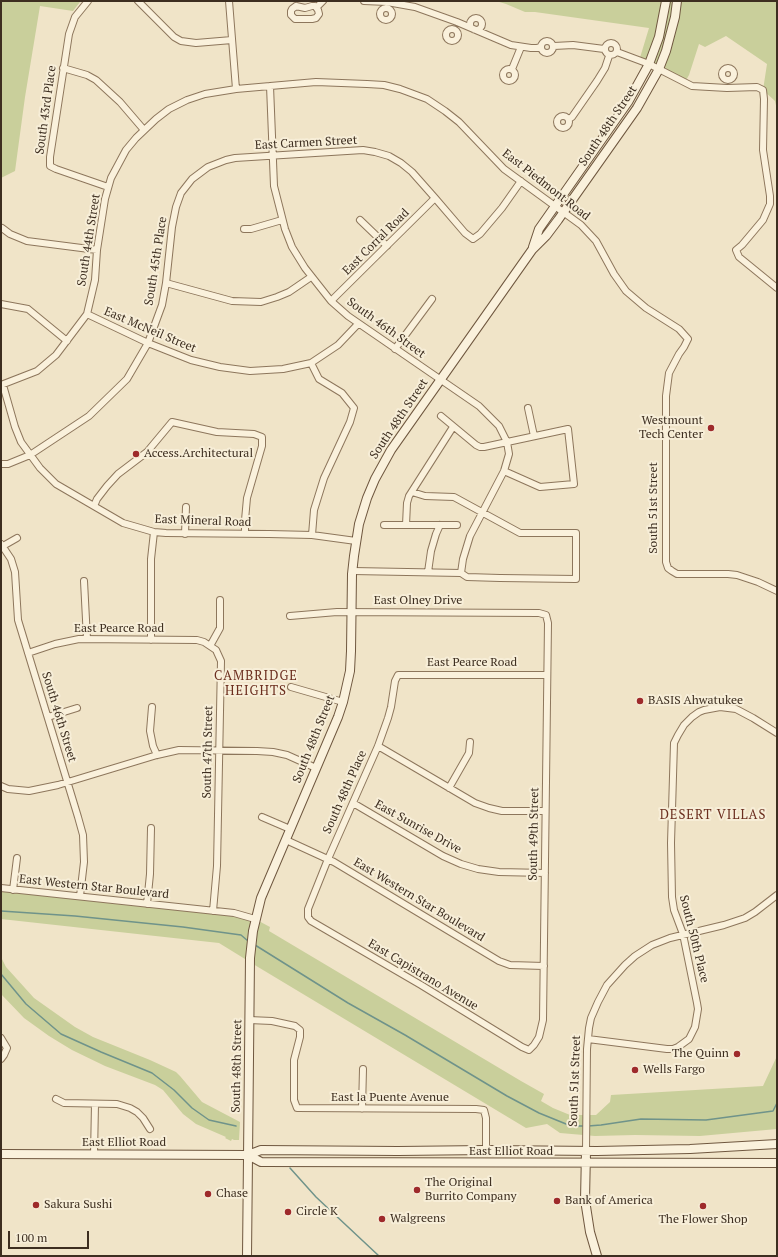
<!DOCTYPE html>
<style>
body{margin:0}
#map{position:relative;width:778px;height:1257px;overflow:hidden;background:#f0e4c8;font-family:"PT Serif",serif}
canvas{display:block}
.frame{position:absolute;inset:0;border:2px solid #3d2e20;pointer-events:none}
.scale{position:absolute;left:8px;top:1231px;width:81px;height:18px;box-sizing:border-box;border:2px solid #3d2e20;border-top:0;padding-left:5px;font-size:12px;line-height:14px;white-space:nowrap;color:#3d2e20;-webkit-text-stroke:3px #f7eed8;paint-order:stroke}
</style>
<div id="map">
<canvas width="778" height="1257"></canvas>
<div class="frame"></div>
<div class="scale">100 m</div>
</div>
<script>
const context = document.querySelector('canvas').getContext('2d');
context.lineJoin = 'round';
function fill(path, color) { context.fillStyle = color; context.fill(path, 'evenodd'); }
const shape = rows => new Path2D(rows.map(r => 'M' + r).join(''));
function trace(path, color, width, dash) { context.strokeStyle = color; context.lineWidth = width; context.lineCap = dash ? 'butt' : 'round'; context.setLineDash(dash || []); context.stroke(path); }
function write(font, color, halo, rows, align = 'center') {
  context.font = font + ' "PT Serif",serif'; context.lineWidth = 4; context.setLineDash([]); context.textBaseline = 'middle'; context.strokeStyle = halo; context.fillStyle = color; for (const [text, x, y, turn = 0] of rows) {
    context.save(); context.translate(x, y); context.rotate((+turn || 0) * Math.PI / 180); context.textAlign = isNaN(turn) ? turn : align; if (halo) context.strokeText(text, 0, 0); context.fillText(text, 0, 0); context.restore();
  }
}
fill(shape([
 [1,1,80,2,73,11,40,6,25,97,15,171,1,178],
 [496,1,777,1,777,110,775,101,763,90,767,64,726,36,705,47,699,44,689,75,685,82,639,61,649,28,535,12,525,12,506,4],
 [13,890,147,904,255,919,270,927,269,931,521,1081,544,1094,541,1101,553,1108,570,1115,596,1115,610,1102,611,1095,763,1086,777,1056,777,1129,700,1136,635,1135,595,1136,560,1133,547,1124,526,1128,258,967,219,943,1,919,1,891],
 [1,957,6,967,34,998,75,1027,93,1037,150,1060,176,1072,180,1076,202,1102,240,1122,239,1140,234,1140,232,1139,231,1141,225,1138,226,1137,196,1124,183,1114,163,1090,155,1085,105,1066,72,1050,49,1036,24,1018,1,994]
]), '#c9cf9b');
trace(shape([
 [1,911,75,916,183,927,241,935,248,941],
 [255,945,348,1003,405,1035,507,1096,539,1113,571,1126,584,1126],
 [1,974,26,1004,61,1034,101,1052,152,1073,174,1090,192,1108,209,1120,236,1126],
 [588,1126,601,1125,641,1119,706,1120,773,1111,777,1103],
 [290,1168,316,1197,379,1256]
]), '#6f938a', 1.5);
const street = shape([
 [88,1,75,17,69,34,50,157,50,166,56,169,108,187],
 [138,1,174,37,181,41,196,43,232,40],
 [229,1,236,89],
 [364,1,387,2,415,7,457,22,511,45,531,48,537,48,541,47],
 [296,6,305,8,312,6,315,6,318,10,319,14,316,18,312,19,295,19,291,15,291,11,292,9,296,6],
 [317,7,323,1],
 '380 14a6 6 0 1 1 12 0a6 6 0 1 1-12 0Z',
 '470 24a6 6 0 1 1 12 0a6 6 0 1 1-12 0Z',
 '446 35a6 6 0 1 1 12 0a6 6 0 1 1-12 0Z',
 '541 47a6 6 0 1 1 12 0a6 6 0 1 1-12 0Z',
 '605 49a6 6 0 1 1 12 0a6 6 0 1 1-12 0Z',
 [554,46,573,45,604,49],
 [617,52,649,64,692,86,727,88,757,87,763,90,764,99,763,150,770,196,770,204,763,220,742,245,736,250,739,257,777,288],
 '722 74a6 6 0 1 1 12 0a6 6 0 1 1-12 0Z',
 [63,68,87,75,96,80,120,102,144,130],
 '503 75a6 6 0 1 1 12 0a6 6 0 1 1-12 0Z',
 [512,69,521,47],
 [270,86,274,186,285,229,292,247,305,268,331,301,348,316,479,406,499,426,507,442,509,454,504,471,470,536,463,559,461,573],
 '557 122a6 6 0 1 1 12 0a6 6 0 1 1-12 0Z',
 [569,119,572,117,597,81,605,68,609,56],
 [360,220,387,246],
 [2,228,10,234,27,241,97,250],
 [244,229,251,229,282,220],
 [166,283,232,301,261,302,277,297,289,292,311,277],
 [331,301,435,198],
 [1,304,28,309,67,341],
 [87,314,148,343,191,360,220,367,250,371,283,369,311,363,338,345,358,324],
 [395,349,432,299],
 [311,363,319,379,342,393,354,408,350,422,324,478,314,510,312,535],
 [1,385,37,371,56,355,87,314,95,280,97,250,105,199,111,178,126,150,136,138,156,119,169,109,187,100,205,94,236,89,316,82,367,84,384,85,400,89,427,99,445,111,459,122,504,169,581,225,596,241,614,274,626,291,646,308,679,329,688,339,684,347,679,354,669,373,666,396,666,562,668,568,672,571,677,574,728,574,737,575,758,582,777,591],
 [3,385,15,427,21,442,40,468,56,484,123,523,154,532,166,533,269,534,312,535,356,541],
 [528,408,534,436],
 [441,416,476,445,480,447,484,447,568,429,574,484,540,487,504,471],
 [1,464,8,464,30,455,89,416,127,379,148,343,162,305,166,283,172,227,176,207,181,193,192,179,208,167,226,160,235,158,363,150,375,152,389,156,401,163,412,172,435,198,465,233,473,239,480,234,502,208,521,181],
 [412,492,425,496,454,497,520,533,576,533,576,579,500,578,467,577,461,573],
 [94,506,97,499,107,486,118,474,147,452,172,422,217,432,254,434,262,437,262,446,247,498,245,520,245,533],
 [384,525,457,525],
 [406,525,407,503,409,496,453,427],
 [185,534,186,507],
 [1,544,11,559,15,572,18,620,78,817,83,835,84,862,80,896],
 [3,546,17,538],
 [353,571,461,573],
 [428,572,431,551,436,534,440,525],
 [84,581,87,639],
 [290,616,337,612,539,613,546,615,548,623,543,1020,539,1037,534,1045,529,1050,522,1047,421,985,311,921,308,917,308,909,328,859,378,746,388,718,391,707,395,681,398,675,547,675],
 [151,640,151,559,154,532],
 [28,653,55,644,79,639,197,640,204,642,210,646],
 [291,687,343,702],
 [152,707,150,731,153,746,157,755],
 [48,717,77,708],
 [378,746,475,803,489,808,502,811,545,811],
 [1,786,8,789,29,791,58,785,157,755,179,750,257,751,273,752,287,755,316,768],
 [449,788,469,753,470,742],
 [353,803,443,856,461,864,478,869,499,872,545,873],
 [262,817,290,829],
 [286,840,334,862,499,961,510,965,544,966],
 [1,888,234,913,255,919],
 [13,890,17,858],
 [147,904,150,874,151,828],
 [213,911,217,866,221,661,216,650,210,646,220,628,220,600],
 [249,1020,272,1021,295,1026,300,1030,300,1037,294,1060,294,1100,297,1108,476,1109,484,1110,486,1118,486,1150],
 [1,1038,7,1048,4,1055,1,1059],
 [588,1039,667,1049,673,1049,678,1047,689,1039,695,1027,698,1009,697,1003,683,934,674,910,672,897,671,843,674,743,678,735,684,725,692,717,699,712,704,710,720,707,736,709,753,718,777,733],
 [56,1099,64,1103,117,1104,130,1108,137,1112,143,1118,150,1129],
 [362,1109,363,1069],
 [586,1151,587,1049,589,1028,591,1018,598,1002,607,985,625,965,635,956,652,945,670,938,724,925,745,918,755,912,777,895],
 [94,1155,95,1104]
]);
const secondary = shape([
 [533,247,539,229,628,102,649,64,659,37,666,1],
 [586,1151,585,1200,590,1232,597,1256],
 [1,1154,248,1155,261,1150,398,1151,486,1150,597,1151,690,1149,777,1144],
 [248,1155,261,1162,777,1163],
 [247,1256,250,958,253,931,261,898,338,717,343,702,350,671,351,651,352,574,354,556,359,524,367,498,375,479,391,450,532,250,546,236,558,220,637,108,659,69,666,51,675,17,677,1]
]);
trace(street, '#8d765c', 8);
trace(secondary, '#6f573f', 10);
trace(street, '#faf1dc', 6);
trace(secondary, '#faf1dc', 8);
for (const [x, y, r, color] of [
 [711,428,4,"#9e2a2b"],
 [136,454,4,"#9e2a2b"],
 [640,701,4,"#9e2a2b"],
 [737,1054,4,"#9e2a2b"],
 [635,1070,4,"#9e2a2b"],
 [417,1190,4,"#9e2a2b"],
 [208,1194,4,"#9e2a2b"],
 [557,1201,4,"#9e2a2b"],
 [36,1205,4,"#9e2a2b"],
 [703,1206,4,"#9e2a2b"],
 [288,1212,4,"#9e2a2b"],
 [382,1219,4,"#9e2a2b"]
]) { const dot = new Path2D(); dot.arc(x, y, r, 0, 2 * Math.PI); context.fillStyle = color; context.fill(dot); trace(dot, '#f7eed8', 1.5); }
write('12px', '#3d2e20', '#f7eed8', [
 ["South 43rd Place",46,110,-82],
 ["South 48th Street",608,126,-56],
 ["East Carmen Street",306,143,-3],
 ["East Piedmont Road",546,185,38],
 ["South 44th Street",89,240,-81],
 ["East Corral Road",376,242,-45],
 ["South 45th Place",156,261,-81],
 ["South 46th Street",386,328,36],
 ["East McNeil Street",150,330,23],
 ["South 48th Street",399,419,-56],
 ["South 51st Street",654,508,-90],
 ["East Mineral Road",203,521,2],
 ["East Olney Drive",418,601],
 ["East Pearce Road",119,629],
 ["East Pearce Road",472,663],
 ["South 46th Street",59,717,73],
 ["South 48th Street",314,739,-68],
 ["South 47th Street",208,752,-89],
 ["South 48th Place",345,792,-66],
 ["East Sunrise Drive",418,827,29],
 ["South 49th Street",534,834,-89],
 ["East Western Star Boulevard",94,887,6],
 ["East Western Star Boulevard",419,900,31],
 ["South 50th Place",694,939,76],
 ["East Capistrano Avenue",423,975,31],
 ["South 48th Street",237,1066,-89],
 ["South 51st Street",575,1081,-88],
 ["East la Puente Avenue",390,1098],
 ["East Elliot Road",124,1143],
 ["East Elliot Road",511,1152]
]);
write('12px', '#3d2e20', '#f7eed8', [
 ["Westmount",703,421,"right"],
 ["Tech Center",703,435,"right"],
 ["Access.Architectural",144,454],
 ["BASIS Ahwatukee",648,701],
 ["The Quinn",729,1054,"right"],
 ["Wells Fargo",643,1070],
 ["The Original",425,1183],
 ["Burrito Company",425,1197],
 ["Chase",216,1194],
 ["Bank of America",565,1201],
 ["Sakura Sushi",44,1205],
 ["Circle K",296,1212],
 ["Walgreens",390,1219],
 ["The Flower Shop",703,1220,"center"]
], 'left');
context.letterSpacing = '1px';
write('13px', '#6b2e1e', '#f7eed8', [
 ["CAMBRIDGE",256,676],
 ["HEIGHTS",256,691],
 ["DESERT VILLAS",713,815]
]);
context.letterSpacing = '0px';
</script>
